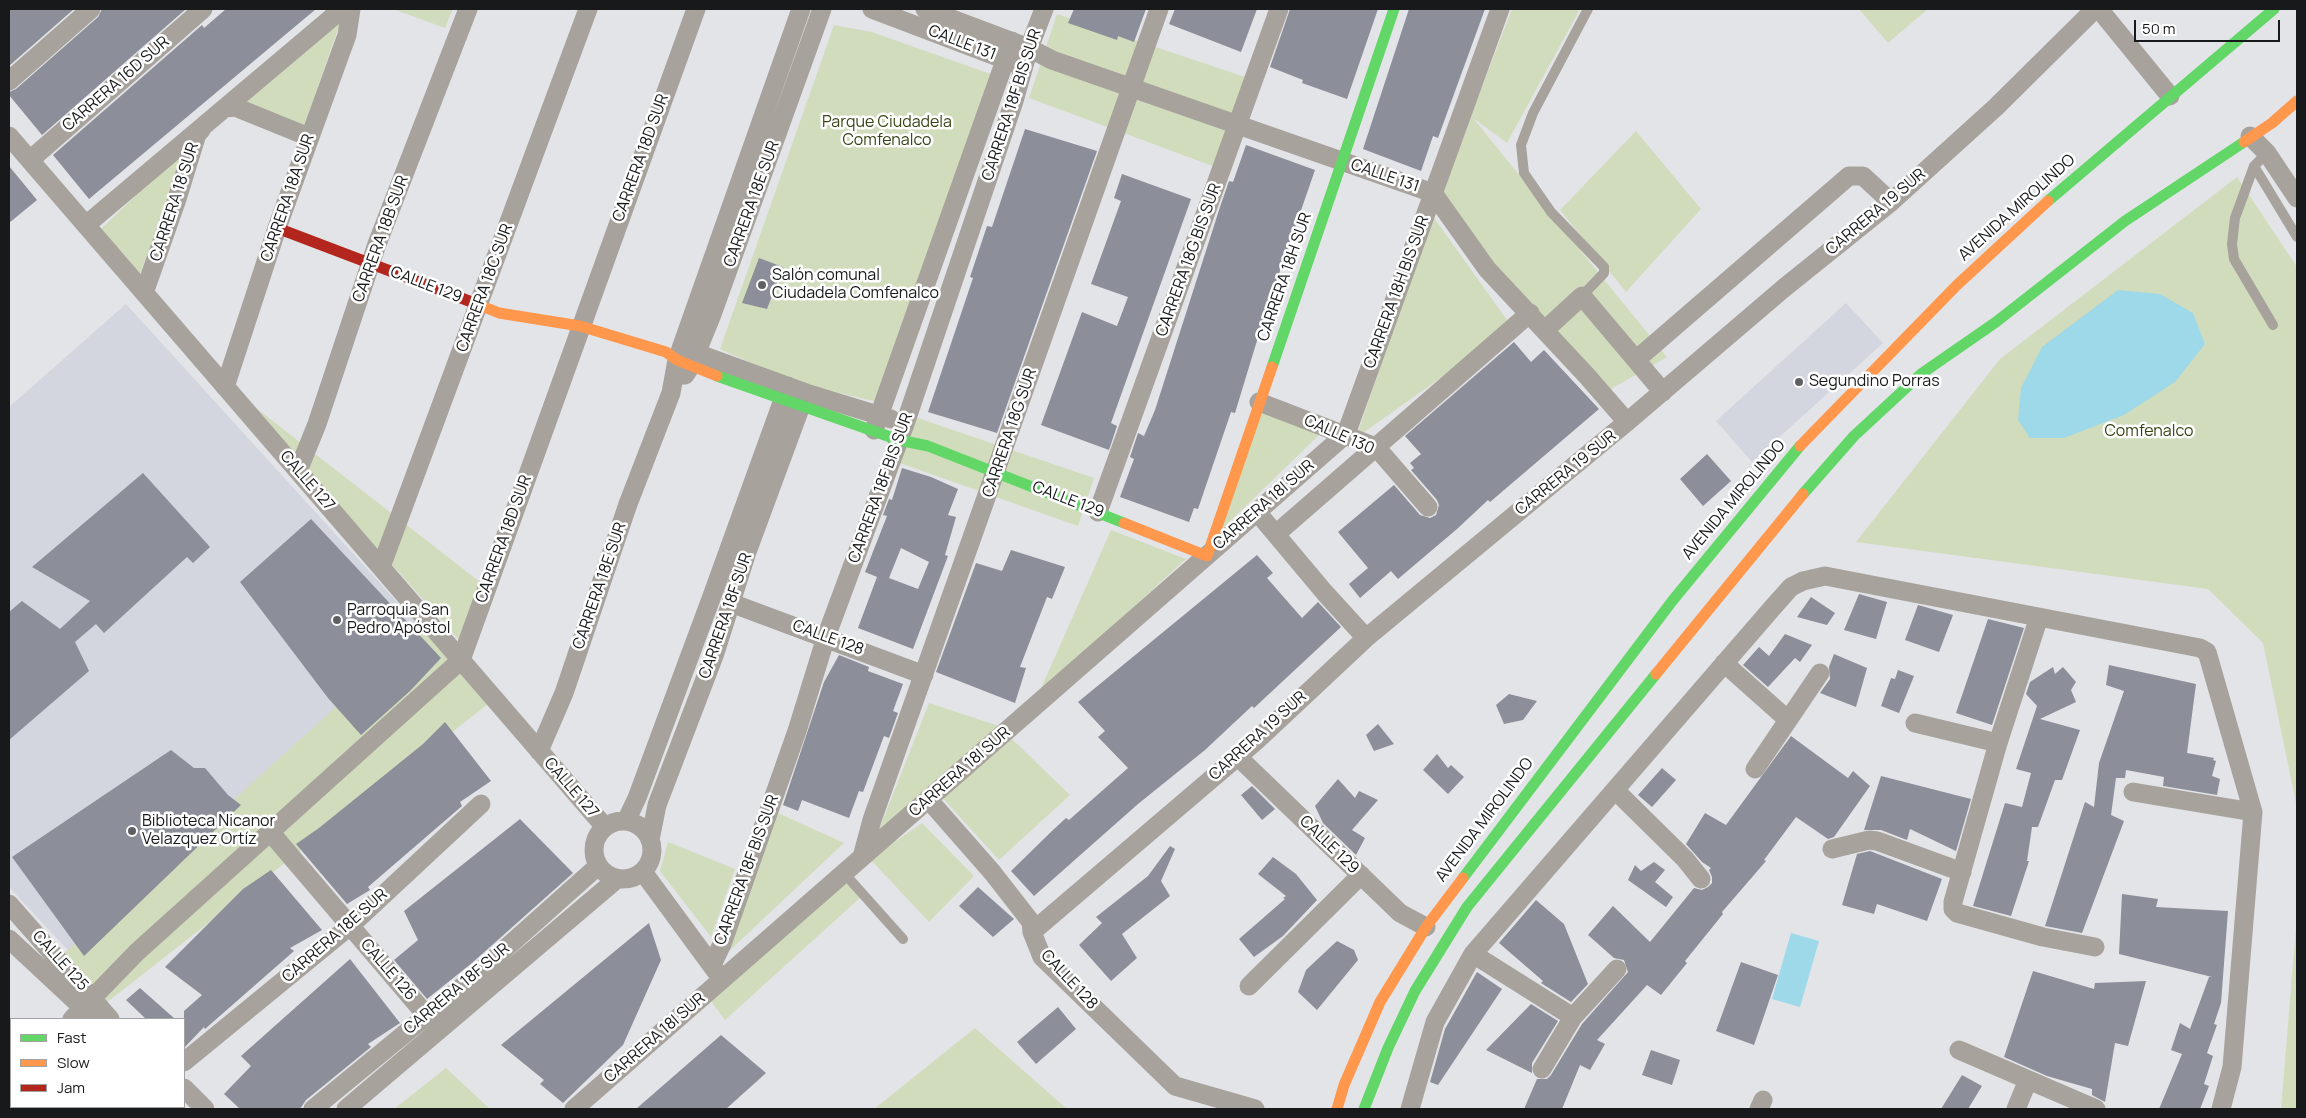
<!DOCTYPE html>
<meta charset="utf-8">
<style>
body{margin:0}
#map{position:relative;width:2306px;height:1118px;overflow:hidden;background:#e3e4e8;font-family:Manrope,sans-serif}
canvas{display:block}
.frame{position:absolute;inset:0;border:10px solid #18191b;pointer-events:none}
.legend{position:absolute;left:10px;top:1018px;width:175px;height:90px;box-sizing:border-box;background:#fff;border:1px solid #a3a3a4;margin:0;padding:6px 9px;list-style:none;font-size:15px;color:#18191b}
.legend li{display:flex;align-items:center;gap:10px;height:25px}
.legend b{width:25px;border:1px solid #a3a3a4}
.scale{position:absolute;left:2134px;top:20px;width:146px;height:22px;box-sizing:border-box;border:2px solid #18191b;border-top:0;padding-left:6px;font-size:15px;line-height:18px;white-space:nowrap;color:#18191b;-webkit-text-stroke:4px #fff;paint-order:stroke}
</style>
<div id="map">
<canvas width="2306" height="1118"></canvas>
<div class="frame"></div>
<ul class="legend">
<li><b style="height:6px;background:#63d668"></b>Fast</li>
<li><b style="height:6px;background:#ff974d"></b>Slow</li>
<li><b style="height:6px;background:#b3261e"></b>Jam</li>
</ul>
<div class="scale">50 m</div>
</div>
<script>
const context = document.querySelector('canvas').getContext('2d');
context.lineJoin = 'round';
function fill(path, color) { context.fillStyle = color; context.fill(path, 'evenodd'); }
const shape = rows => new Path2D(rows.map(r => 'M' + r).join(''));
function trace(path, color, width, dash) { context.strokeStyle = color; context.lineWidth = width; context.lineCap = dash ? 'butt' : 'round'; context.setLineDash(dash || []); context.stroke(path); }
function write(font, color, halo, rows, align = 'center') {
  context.font = font + ' Manrope,sans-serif'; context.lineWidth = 5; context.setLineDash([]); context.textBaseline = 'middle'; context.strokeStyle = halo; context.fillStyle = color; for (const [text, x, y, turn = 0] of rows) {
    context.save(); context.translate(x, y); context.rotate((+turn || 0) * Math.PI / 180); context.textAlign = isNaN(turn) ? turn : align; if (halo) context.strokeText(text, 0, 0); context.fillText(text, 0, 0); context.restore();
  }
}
fill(shape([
 [1846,303,1883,343,1752,462,1716,421],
 [126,304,440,649,90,974,9,887,9,407]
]), '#d3d5df');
fill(shape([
 [393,9,453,9,445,28],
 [1512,9,1580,9,1507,143,1473,118,1667,357,1611,389,1507,286,1442,190],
 [1859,9,1928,9,1888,43],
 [1057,14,1248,78,1218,168,1029,98],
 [340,23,303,129,235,105],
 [834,25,872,32,996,76,882,403,797,383,720,349],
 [1636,131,1701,209,1626,292,1560,210],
 [190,143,137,281,95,235],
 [2237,177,2297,267,2297,808,2263,643,2208,589,1856,542,2000,359],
 [1432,215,1512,327,1356,438],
 [247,401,480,582,459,640],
 [1259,407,1323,431,1219,532],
 [909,415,1094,478,1078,526,894,461],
 [1111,530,1186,559,1039,693],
 [424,627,488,704,106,1003,59,958],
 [929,703,1005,728,879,830],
 [1012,739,1070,795,999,860,939,794],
 [778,813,844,843,728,952],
 [922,823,974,876,929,922,870,859],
 [668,842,735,869,711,937,660,871],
 [843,877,861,897,725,1020,708,997],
 [2297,915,2297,1109,2281,1109],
 [975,1028,1067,1109,874,1109],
 [446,1068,490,1109,394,1109]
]), '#d1dcbc');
fill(shape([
 [2118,290,2160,294,2193,313,2205,344,2175,382,2124,415,2064,438,2030,438,2018,420,2021,388,2042,347],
 [1791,933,1819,941,1800,1007,1772,999]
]), '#9dd9e9');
fill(shape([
 [9,9,74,9,9,66],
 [102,9,186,9,42,135,9,95,9,92,16,89,98,17],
 [226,9,316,9,89,199,53,155,202,25,204,28],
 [1074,9,1146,9,1134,42,1118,36,1117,40,1068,23],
 [1175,9,1257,9,1241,52,1169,24],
 [1290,9,1378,9,1347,99,1302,83,1303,80,1270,67],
 [1409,9,1485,9,1438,138,1433,136,1421,171,1363,149],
 [1025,129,1097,151,997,433,928,412,973,278,970,277,987,226,992,227],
 [1246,145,1315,170,1266,311,1235,413,1231,412,1198,509,1194,508,1189,522,1120,497,1134,459,1130,457,1138,433,1144,436,1155,410,1220,207,1229,181,1233,182],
 [9,166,37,200,9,223],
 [1122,174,1191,199,1111,423,1117,426,1109,450,1041,425,1082,312,1117,326,1128,297,1091,284,1121,201,1114,198],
 [759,258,783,267,767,309,742,303],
 [1514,342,1531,362,1544,350,1599,409,1490,502,1488,500,1457,529,1398,579,1391,571,1360,598,1349,584,1368,568,1338,532,1394,485,1420,515,1430,518,1436,515,1439,505,1437,500,1411,470,1414,468,1410,463,1421,454,1405,436],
 [1707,454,1731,481,1703,506,1680,479],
 [902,468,931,477,958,489,948,515,956,517,945,555,948,556,913,649,858,628,877,577,865,572,887,516,883,515,889,499,892,500],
 [901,548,929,562,918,589,889,578],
 [143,473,210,547,193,563,187,557,104,633,96,624,75,642,89,671,9,740,9,612,22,601,60,629,90,601,32,567],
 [311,519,441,658,410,691,361,735,328,698,240,582],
 [1011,550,1065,567,1052,599,1047,597,1020,667,1026,668,1015,703,936,672,976,563,1002,571],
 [1257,555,1273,573,1267,578,1302,618,1318,602,1341,627,1254,708,1252,706,1205,750,1138,804,1034,896,1011,871,1053,830,1066,818,1069,820,1128,768,1098,737,1105,731,1078,702],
 [1859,594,1887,602,1876,639,1844,630],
 [1811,597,1835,613,1827,625,1797,617],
 [1918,605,1953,615,1939,652,1905,640],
 [1988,619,2024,628,1992,725,1956,713],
 [1785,634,1812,645,1800,662,1795,658,1768,687,1743,665,1759,647,1769,656],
 [1834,654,1867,668,1856,707,1820,693,1830,679,1829,667],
 [839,655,869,667,868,671,903,684,893,711,898,713,889,738,884,736,863,792,859,791,849,818,802,800,798,811,783,805,824,682],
 [2109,665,2196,684,2187,753,2214,758,2213,760,2216,761,2212,776,2220,779,2217,795,2163,786,2164,777,2126,770,2125,778,2116,778,2111,815,2124,821,2082,933,2045,926,2085,802,2094,807,2099,763,2124,691,2106,685],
 [2053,667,2055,674,2063,667,2076,682,2071,690,2076,702,2040,719,2080,730,2062,780,2055,780,2038,827,2032,827,2027,861,2029,861,2011,916,1973,906,2005,803,2022,807,2031,773,2016,769,2037,706,2026,694,2030,682],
 [1898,670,1914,676,1899,713,1881,706,1891,678,1895,679],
 [1509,694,1537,701,1523,720,1504,724,1496,705],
 [445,722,491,781,460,802,462,806,368,887,370,890,347,904,296,844,319,828,423,744],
 [1378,724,1394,744,1374,751,1366,735],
 [1791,736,1848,778,1853,771,1870,786,1834,837,1828,839,1796,817,1764,860,1766,861,1722,912,1723,914,1685,961,1687,963,1661,995,1647,985,1597,1040,1605,1044,1590,1070,1580,1065,1562,1109,1524,1109,1537,1079,1547,1079,1551,1075,1582,1024,1628,972,1624,960,1614,958,1588,935,1613,906,1650,942,1694,888,1702,890,1708,887,1712,883,1712,877,1709,870,1711,868,1702,862,1686,844,1705,813,1726,825],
 [171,750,194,768,205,768,228,795,241,805,84,956,12,857],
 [1437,754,1448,768,1451,765,1464,777,1448,794,1423,770],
 [1662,768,1676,780,1652,807,1638,795],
 [1881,776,1971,799,1956,851,1910,829,1907,840,1881,830,1864,830],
 [1338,779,1355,798,1359,791,1378,800,1352,830,1365,838,1356,855,1323,823,1315,806],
 [1252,786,1275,809,1262,820,1241,795],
 [520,819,573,873,472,963,427,999,394,960,418,940,404,911],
 [1170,846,1175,849,1161,881,1170,896,1122,934,1137,958,1111,981,1079,945,1102,923,1096,917,1148,876],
 [1870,851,1942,879,1927,921,1877,904,1874,914,1842,905,1857,854],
 [1273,857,1296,874,1317,900,1283,936,1254,957,1239,939,1285,899,1283,898,1286,896,1258,874],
 [1654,862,1665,870,1655,882,1673,897,1666,907,1628,880,1635,865,1641,871],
 [271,870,322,930,290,948,294,951,205,1029,204,1027,184,1048,184,1011,202,995,165,967,243,889],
 [978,887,1014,919,993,937,959,906],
 [2122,894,2158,899,2156,907,2228,911,2221,1003,2214,1024,2217,1025,2207,1053,2213,1056,2204,1084,2209,1086,2200,1109,2159,1109,2182,1054,2171,1050,2180,1023,2190,1029,2209,977,2212,977,2119,954],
 [1536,900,1564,924,1588,984,1571,1002,1541,983,1543,981,1499,943],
 [649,923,661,960,623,1045,563,1103,540,1084,544,1080,501,1045],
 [1337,941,1354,950,1358,960,1317,1010,1298,992,1306,970],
 [350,959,400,1023,368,1044,371,1047,306,1100,300,1109,240,1109,224,1094,251,1066,241,1056],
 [1741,962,1778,975,1754,1045,1716,1031],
 [2033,971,2094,989,2095,983,2146,981,2128,1046,2115,1043,2105,1102,2092,1095,2092,1089,2047,1076,2004,1057],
 [1477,972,1502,989,1438,1085,1430,1082,1445,1029],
 [140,988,175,1019,146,1019,126,1000],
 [1531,1004,1558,1021,1532,1063,1532,1073,1486,1050],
 [1058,1007,1076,1029,1036,1064,1017,1042],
 [721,1035,766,1073,726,1109,636,1109],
 [1651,1050,1680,1060,1672,1085,1642,1075],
 [1962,1075,1982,1086,1968,1109,1941,1109]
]), '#8c8e99');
trace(shape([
 [2267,153,2254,166,2297,237],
 [2254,166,2235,218,2232,244,2234,259,2273,325],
 [1582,296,1604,273,1604,267,1551,212,1524,173,1521,145,1533,113,1588,9],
 [844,873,903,939]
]), '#a7a29c', 10);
trace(shape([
 [872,9,1017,64],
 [925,9,1029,48,1052,60,1433,193,1487,269,1587,376,1627,422],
 [2099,9,2170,96],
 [9,81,91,9],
 [225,108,235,107,309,137],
 [9,136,605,827],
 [2250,136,2267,153,2297,198],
 [30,160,203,9],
 [86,225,342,9],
 [144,293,177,199,197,134,201,130],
 [1545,330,1582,296,1663,392],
 [685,349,806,393,891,419],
 [1637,359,1849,176,1863,176,1891,202],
 [685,375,691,366,711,317,822,9],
 [225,387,277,228,347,35,351,9],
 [1259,402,1376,447,1428,507],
 [874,430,1012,41],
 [298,471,317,424,377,244,468,9],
 [1098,512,1279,9],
 [1257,512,1325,593,1366,638],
 [1276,534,1530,313],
 [381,567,588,9],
 [731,603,924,675],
 [2039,617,1998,743,1953,902,1953,909,1957,913,2043,937,2095,947],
 [1724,663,1788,720],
 [1915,723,1998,743],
 [539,751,564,693,628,504,671,393,677,360,801,9],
 [1237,756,1400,913,1426,927],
 [1755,769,1820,673],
 [1615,790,1685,859,1701,879],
 [2133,792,2253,812],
 [928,799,992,872,1031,922,1032,932,1042,957,1175,1086,1255,1109],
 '594 850a29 29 0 1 1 58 0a29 29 0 1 1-58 0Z',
 [626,821,637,798,712,596,788,386],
 [271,833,427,1016],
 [650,840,657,805,715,653,747,552,805,395],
 [1832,849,1869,840,1877,841,1962,872],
 [862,857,872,820,1159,9],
 [643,872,718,974],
 [9,904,110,1019],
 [1032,932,1256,741,1366,638,1627,422,1784,288,1891,202,1996,107,2095,9],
 [9,939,83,1008,92,1014],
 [1473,954,1573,1017],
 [712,965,722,944,797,731,826,637,905,424,1014,101,1029,48,1044,9],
 [1249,986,1361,875],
 [72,1019,137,952,461,660,696,9],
 [1959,1050,2096,1109],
 [184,1062,350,926,481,804],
 [1542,1069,1573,1017,1617,969],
 [9,1083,11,1081],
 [184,1088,205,1109],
 [9,1106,12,1109],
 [313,1109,469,981,598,866],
 [346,1109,617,879],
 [574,1109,1346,434,1500,9],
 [1410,1109,1435,1022,1473,954,1774,606,1791,587,1803,581,1825,576,2200,648,2207,652,2253,812,2232,1067,2221,1109],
 [1759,1109,1763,1100],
 [2016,1109,2028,1080]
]), '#a7a29c', 19);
trace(shape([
 [2048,201,2274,9],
 [1272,367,1394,9],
 [717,376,899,440,928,446,1124,523],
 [1803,494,1854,436,1921,374,1996,322,2125,221,2244,142],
 [1463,878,1673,600,1800,446],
 [1364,1109,1388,1048,1415,991,1467,907,1656,674]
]), '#63d668', 11);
trace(shape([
 [2244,142,2272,123,2297,101],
 [469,301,499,313,580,326,666,352,677,360,717,376],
 [1800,446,1957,285,2048,201],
 [1124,523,1207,556,1272,367],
 [1656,674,1803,494],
 [1337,1109,1344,1085,1380,1002,1426,927,1463,878]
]), '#ff974d', 11);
trace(shape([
 [277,228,469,301]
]), '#b3261e', 11);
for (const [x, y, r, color] of [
 [762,285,5,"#5f6063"],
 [1799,382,5,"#5f6063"],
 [337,620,5,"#5f6063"],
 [132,831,5,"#5f6063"]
]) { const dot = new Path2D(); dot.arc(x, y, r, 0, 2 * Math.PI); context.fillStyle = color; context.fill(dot); trace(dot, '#fff', 2); }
write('16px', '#18191b', '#fff', [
 ["CALLE 131",962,43,21],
 ["CARRERA 16D SUR",116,84,-41],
 ["CARRERA 18F BIS SUR",1012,105,-72],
 ["CARRERA 18D SUR",641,158,-70],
 ["CALLE 131",1385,176,19],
 ["CARRERA 18A SUR",288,198,-71],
 ["CARRERA 18 SUR",175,202,-72],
 ["CARRERA 18E SUR",752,204,-70],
 ["AVENIDA MIROLINDO",2017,208,-42],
 ["CARRERA 19 SUR",1876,212,-40],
 ["CARRERA 18B SUR",381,239,-70],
 ["CARRERA 18G BIS SUR",1189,260,-70],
 ["CARRERA 18H SUR",1285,277,-71],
 ["CALLE 129",426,285,21],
 ["CARRERA 18C SUR",485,288,-70],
 ["CARRERA 18H BIS SUR",1397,292,-70],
 ["CARRERA 18G SUR",1010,433,-71],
 ["CALLE 130",1339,435,24],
 ["CARRERA 19 SUR",1566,473,-39],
 ["CALLE 127",307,481,49],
 ["CARRERA 18F BIS SUR",881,488,-70],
 ["CALLE 129",1068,500,21],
 ["AVENIDA MIROLINDO",1734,500,-50],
 ["CARRERA 18I SUR",1264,505,-41],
 ["CARRERA 18D SUR",504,539,-70],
 ["CARRERA 18E SUR",600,586,-71],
 ["CARRERA 18F SUR",726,616,-71],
 ["CALLE 128",828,638,20],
 ["CARRERA 19 SUR",1258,736,-42],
 ["CARRERA 18I SUR",960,772,-41],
 ["CALLE 127",571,788,49],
 ["AVENIDA MIROLINDO",1485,820,-53],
 ["CALLE 129",1329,845,44],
 ["CARRERA 18F BIS SUR",747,870,-70],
 ["CARRERA 18E SUR",335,936,-41],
 ["CALLE 125",60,961,48],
 ["CALLE 126",388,970,49],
 ["CALLE 128",1069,980,47],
 ["CARRERA 18F SUR",457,989,-40],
 ["CARRERA 18I SUR",655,1038,-41]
]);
write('16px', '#384415', '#fff', [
 ["Parque Ciudadela",887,123],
 ["Comfenalco",887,141],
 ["Comfenalco",2149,432]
]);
write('16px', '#18191b', '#fff', [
 ["Salón comunal",772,276],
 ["Ciudadela Comfenalco",772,294],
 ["Segundino Porras",1809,382],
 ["Parroquia San",347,611],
 ["Pedro Apóstol",347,629],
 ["Biblioteca Nicanor",142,822],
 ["Velazquez Ortíz",142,840]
], 'left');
</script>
